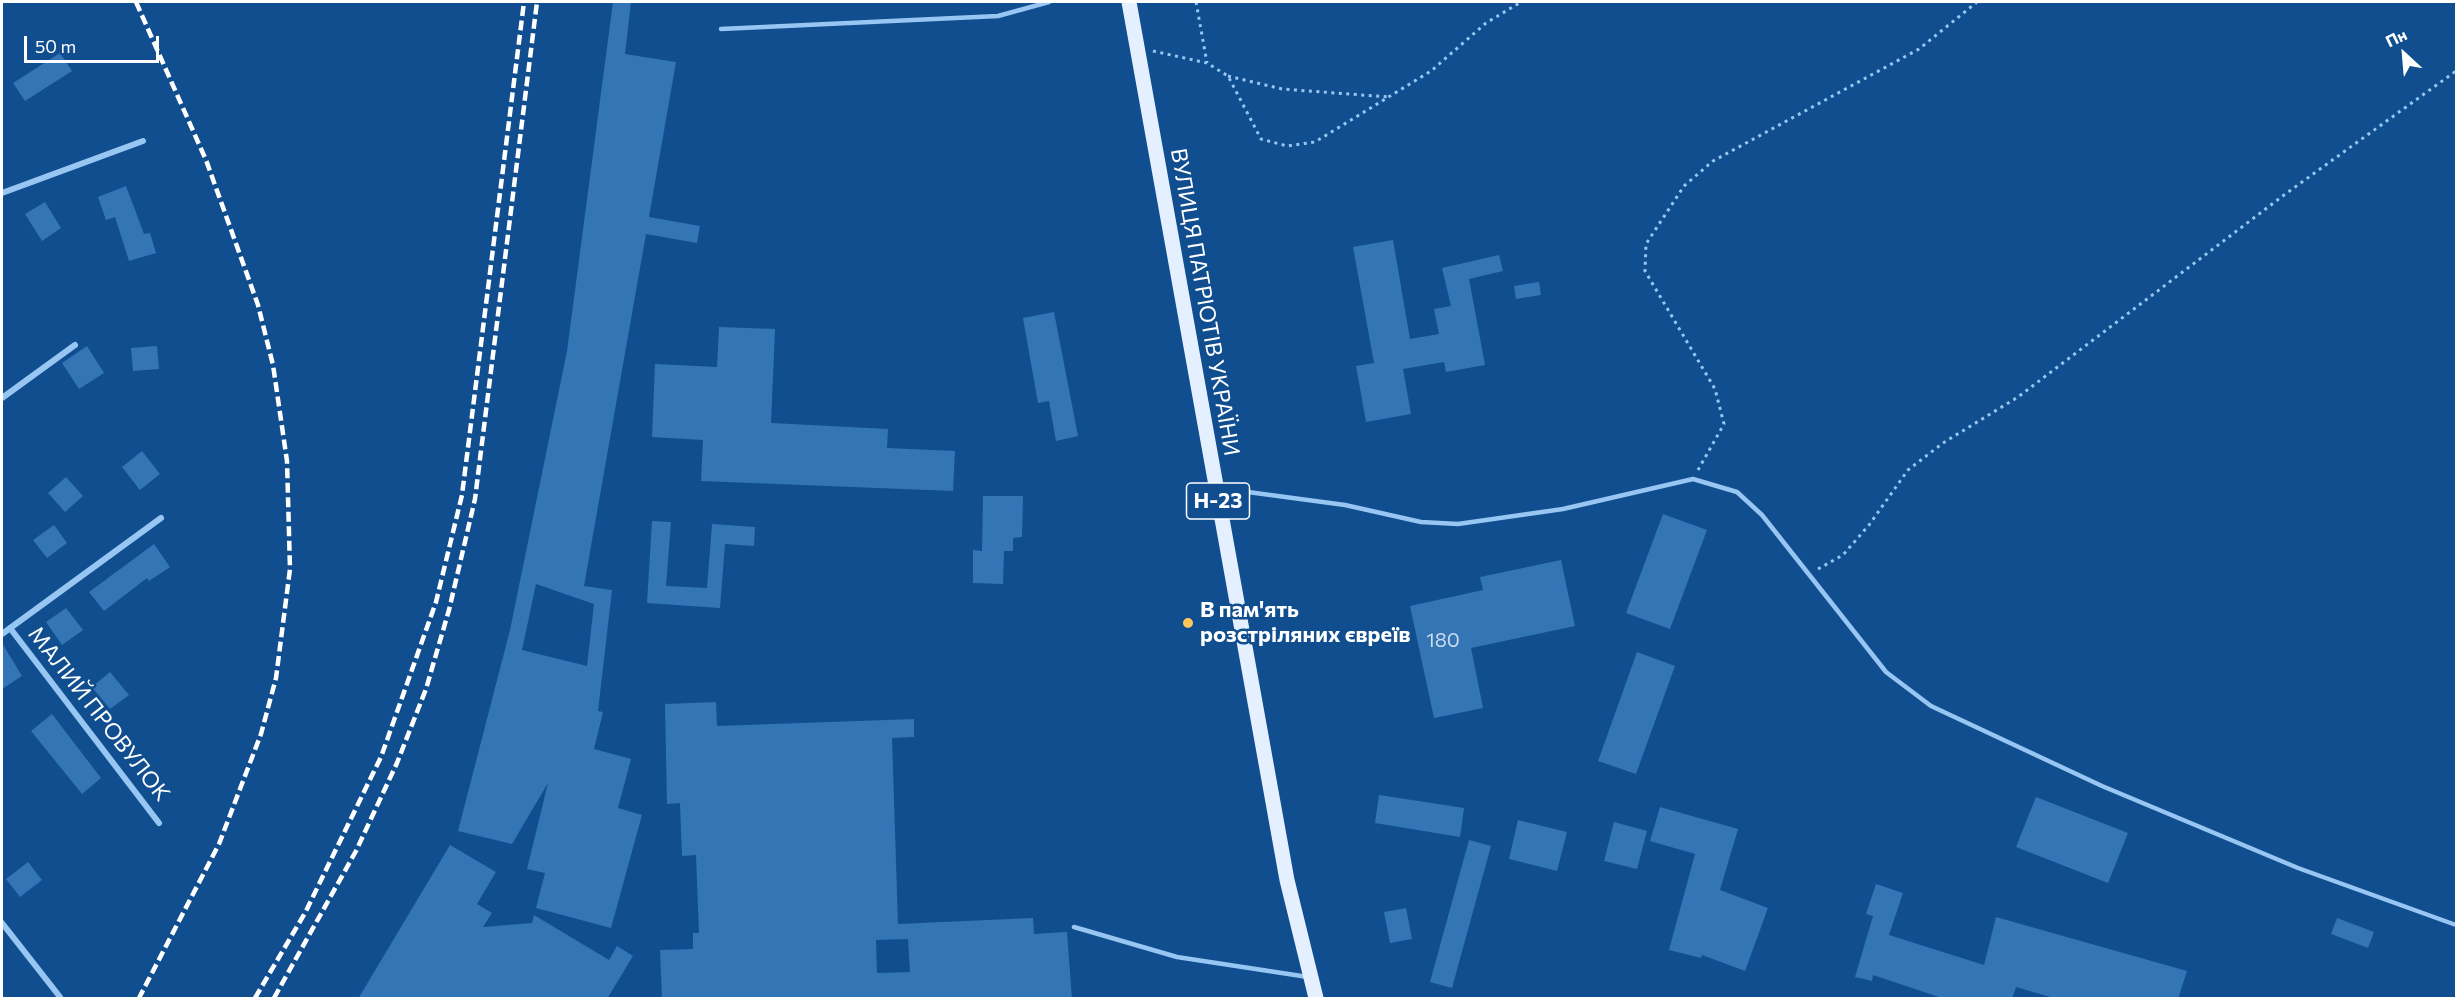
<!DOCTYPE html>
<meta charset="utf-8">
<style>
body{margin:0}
#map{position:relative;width:2458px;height:1000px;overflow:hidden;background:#104e8f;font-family:Commissioner,sans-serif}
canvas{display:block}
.frame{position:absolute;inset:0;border:3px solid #fff;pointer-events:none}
.north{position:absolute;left:2374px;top:24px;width:60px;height:60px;-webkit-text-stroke:4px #104e8f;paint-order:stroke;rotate:334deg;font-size:16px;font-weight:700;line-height:24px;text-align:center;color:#fff}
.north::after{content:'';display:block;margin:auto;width:21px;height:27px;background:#fff;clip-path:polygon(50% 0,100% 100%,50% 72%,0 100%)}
.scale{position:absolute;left:24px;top:36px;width:135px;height:27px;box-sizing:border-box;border:3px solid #fff;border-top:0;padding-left:8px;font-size:18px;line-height:21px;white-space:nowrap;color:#fff;-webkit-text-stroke:4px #104e8f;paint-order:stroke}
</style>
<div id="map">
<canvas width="2458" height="1000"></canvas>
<div class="frame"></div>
<div class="north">Пн</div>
<div class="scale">50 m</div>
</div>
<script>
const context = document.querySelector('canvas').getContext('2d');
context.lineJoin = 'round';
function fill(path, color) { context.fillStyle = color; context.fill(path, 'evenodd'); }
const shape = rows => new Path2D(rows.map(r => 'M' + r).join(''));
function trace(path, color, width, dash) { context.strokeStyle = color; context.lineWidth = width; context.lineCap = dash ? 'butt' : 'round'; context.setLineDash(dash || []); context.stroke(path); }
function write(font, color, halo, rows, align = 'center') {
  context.font = font + ' Commissioner,sans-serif'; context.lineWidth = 5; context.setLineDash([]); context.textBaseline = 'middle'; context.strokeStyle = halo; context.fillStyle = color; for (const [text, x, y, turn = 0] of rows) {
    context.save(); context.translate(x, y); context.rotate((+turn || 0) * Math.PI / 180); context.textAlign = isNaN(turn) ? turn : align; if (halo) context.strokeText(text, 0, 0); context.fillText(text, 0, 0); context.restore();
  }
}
fill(shape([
 [613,2,631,2,625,54,676,62,649,217,700,226,697,243,646,234,584,586,612,590,598,711,603,712,594,749,631,759,618,808,642,815,611,928,536,908,545,873,527,869,548,783,512,844,458,831,510,630,567,351],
 [536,584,594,604,587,666,522,650],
 [60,53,72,71,25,101,13,83],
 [126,186,144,234,150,233,156,253,129,261,115,217,106,220,98,197],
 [45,202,61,228,42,241,25,214],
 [1393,240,1410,339,1439,334,1434,309,1451,306,1442,268,1499,255,1503,271,1469,279,1485,365,1446,372,1444,362,1403,369,1411,414,1366,422,1356,366,1374,363,1353,247],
 [1539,282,1541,295,1516,299,1514,286],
 [1054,312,1078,436,1056,441,1049,401,1038,403,1023,318],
 [719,327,775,329,771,423,888,429,887,448,955,451,953,491,701,481,703,440,652,437,655,364,717,367],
 [87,346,104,373,79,389,62,363],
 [157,346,159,369,133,371,131,348],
 [142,451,160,474,140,490,122,467],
 [66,477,83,496,65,512,48,493],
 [983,496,1023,496,1022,537,1013,538,1013,551,1004,551,1003,584,973,583,973,550,982,551],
 [1663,514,1707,530,1670,629,1626,613],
 [652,521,671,522,666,586,707,588,712,524,755,527,754,546,725,544,720,608,647,603],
 [54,525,67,543,47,558,33,540],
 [154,544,170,567,149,581,147,578,104,611,89,592],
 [1561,560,1575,626,1471,648,1483,708,1434,718,1410,606,1483,590,1480,577],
 [66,608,83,630,62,645,46,622],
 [2,643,22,676,2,689],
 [1637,652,1675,666,1636,774,1598,761],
 [110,672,129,695,110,709,92,687],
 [716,702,717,726,914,719,914,737,892,738,898,924,1033,918,1034,934,1067,932,1072,999,662,999,660,950,693,949,693,933,699,933,696,855,682,856,680,803,667,804,665,704],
 [908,939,910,972,877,973,876,940],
 [52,714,101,778,82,794,31,731],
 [1379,795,1464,808,1460,837,1375,823],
 [2036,797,2128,833,2108,883,2016,847],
 [1660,807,1738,829,1720,890,1768,908,1745,971,1702,955,1701,958,1669,950,1695,854,1650,841],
 [1518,820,1567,832,1557,871,1509,859],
 [1614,822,1647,831,1637,869,1604,861],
 [1469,840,1491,846,1452,988,1430,982],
 [450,845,496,872,477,904,492,913,483,927,532,923,534,915,609,960,617,946,633,956,607,999,358,999],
 [28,862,42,880,20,897,6,879],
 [1876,884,1903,893,1889,935,1984,965,1996,917,2187,971,2178,999,2057,999,2016,987,2012,999,1945,999,1873,975,1872,981,1855,977,1873,916,1866,914],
 [1406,908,1412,939,1390,943,1384,912],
 [2337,918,2374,932,2368,948,2331,934]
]), '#3475b6');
trace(shape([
 [1196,2,1207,63],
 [1153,51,1207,63,1228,76,1261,139,1287,146,1315,142,1431,71,1486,23,1521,2],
 [1228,76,1282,89,1389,97],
 [1698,470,1724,424,1715,389,1645,271,1646,244,1684,186,1713,161,1919,49,1977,2],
 [1818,569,1843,555,1869,525,1908,470,1943,443,2018,397,2284,195,2456,71]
]), '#98c6f3', 3, [3, 4.5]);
trace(shape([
 [721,29,998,16,1049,2],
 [1218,488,1345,505,1421,522,1458,524,1563,509,1693,479,1737,492,1762,515,1886,672,1931,706,2102,786,2298,868,2456,925],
 [1074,927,1177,957,1308,977]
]), '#98c6f3', 4.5);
trace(shape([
 [2,193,143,141],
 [2,398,75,345],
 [10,628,159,823],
 [2,634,161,518],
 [2,923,60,997]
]), '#98c6f3', 6);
trace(shape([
 [1129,2,1287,880,1316,998]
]), '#e4f0ff', 15);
trace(shape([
 [136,2,206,160,258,305,273,365,287,461,290,569,276,678,261,734,219,844,139,998],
 [255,998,305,913,381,757,436,602,462,495,524,2],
 [274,998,356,851,397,763,426,689,449,610,475,499,537,2]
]), '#fff', 4.5, [10, 4.5]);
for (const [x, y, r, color] of [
 [1188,623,6,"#ffc65a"]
]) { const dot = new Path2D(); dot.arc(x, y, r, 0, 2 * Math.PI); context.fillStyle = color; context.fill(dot); trace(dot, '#104e8f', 2); }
write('20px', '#ccdced', null, [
 ["180",1443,640]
]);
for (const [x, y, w] of [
 [1218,501,63]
]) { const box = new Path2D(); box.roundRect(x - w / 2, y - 18, w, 36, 4.5); context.fillStyle = '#104e8f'; context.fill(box); trace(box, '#fff', 1.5); }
write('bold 21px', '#fff', null, [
 ["Н-23",1218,501]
]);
write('22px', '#fff', '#104e8f', [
 ["ВУЛИЦЯ ПАТРІОТІВ УКРАЇНИ",1205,302,80],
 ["МАЛИЙ ПРОВУЛОК",99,714,52]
]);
write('bold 22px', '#fff', '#104e8f', [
 ["В пам'ять",1200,610],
 ["розстріляних євреїв",1200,635]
], 'left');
</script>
